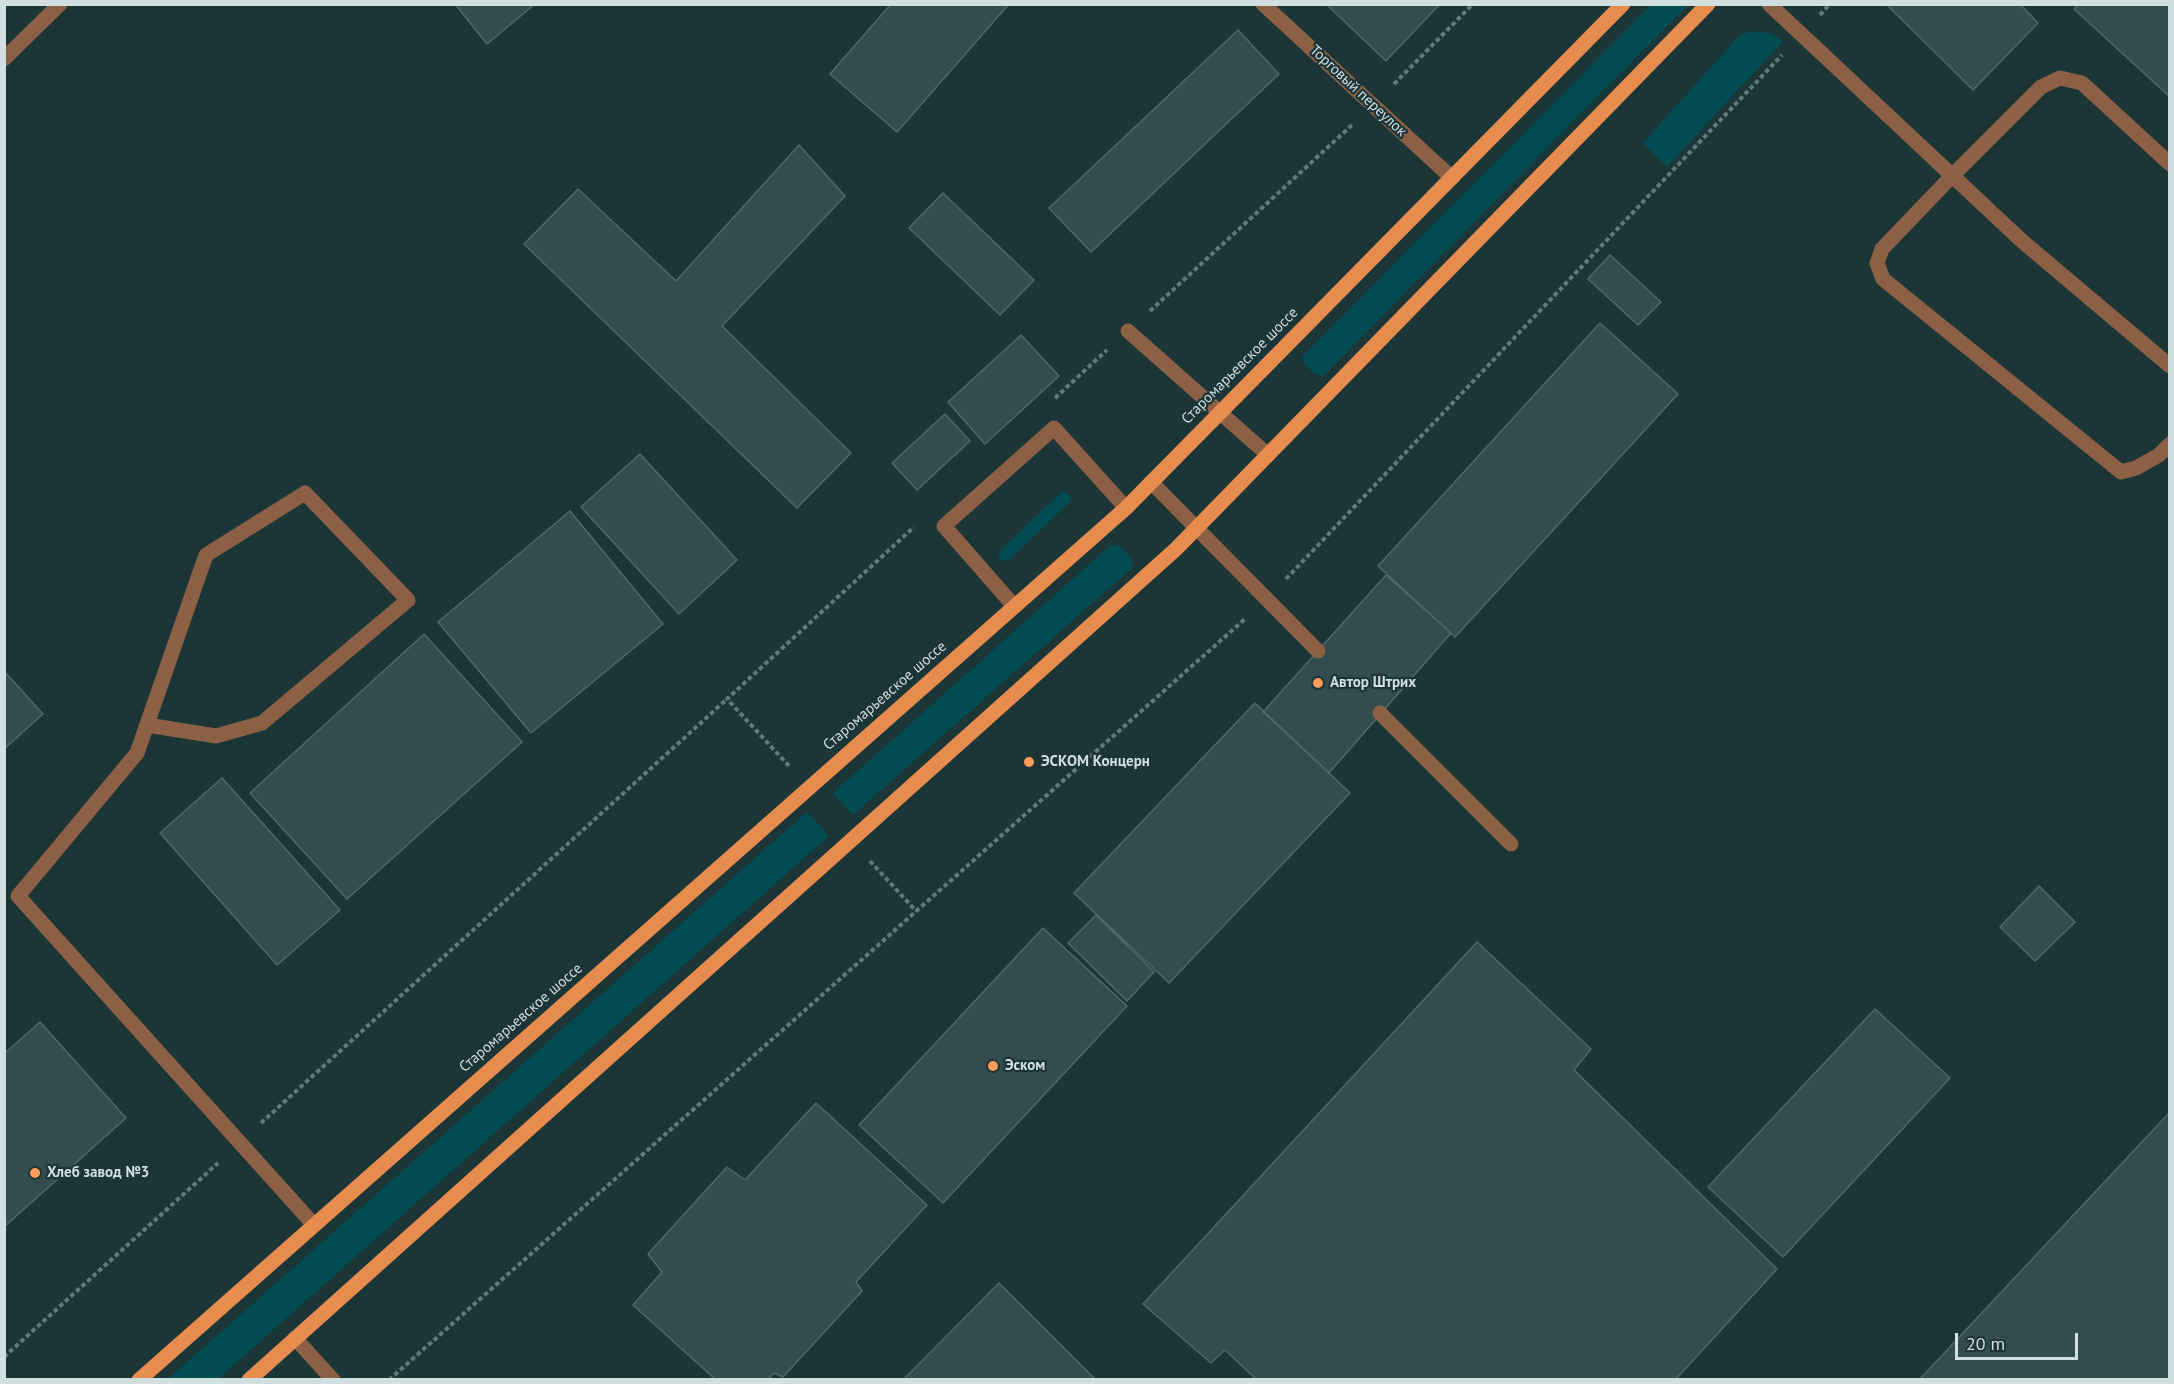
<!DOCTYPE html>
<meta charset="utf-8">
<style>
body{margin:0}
#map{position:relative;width:2174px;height:1384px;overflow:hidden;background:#1c3537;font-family:"PT Sans",sans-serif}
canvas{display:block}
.frame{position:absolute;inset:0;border:6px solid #d1dfe1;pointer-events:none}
.scale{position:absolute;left:1955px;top:1333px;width:123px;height:27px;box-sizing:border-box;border:3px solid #d1dfe1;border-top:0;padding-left:8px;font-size:18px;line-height:21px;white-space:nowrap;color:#d1dfe1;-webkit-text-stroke:4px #1c3537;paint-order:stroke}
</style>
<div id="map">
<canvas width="2174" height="1384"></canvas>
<div class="frame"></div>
<div class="scale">20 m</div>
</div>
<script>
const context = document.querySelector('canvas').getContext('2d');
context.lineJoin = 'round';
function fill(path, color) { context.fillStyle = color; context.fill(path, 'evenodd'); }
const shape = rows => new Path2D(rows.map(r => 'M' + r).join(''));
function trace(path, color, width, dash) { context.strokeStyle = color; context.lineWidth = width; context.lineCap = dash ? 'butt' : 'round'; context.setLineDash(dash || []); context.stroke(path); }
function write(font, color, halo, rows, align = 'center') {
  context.font = font + ' "PT Sans",sans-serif'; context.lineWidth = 4.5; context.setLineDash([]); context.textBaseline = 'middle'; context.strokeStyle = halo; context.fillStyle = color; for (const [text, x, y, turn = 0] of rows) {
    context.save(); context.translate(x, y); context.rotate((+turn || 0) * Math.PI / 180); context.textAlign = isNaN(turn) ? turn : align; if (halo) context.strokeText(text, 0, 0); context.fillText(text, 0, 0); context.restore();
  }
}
fill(shape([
 [1651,5,1688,5,1323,376,1315,374,1305,365,1302,357],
 [1749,31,1770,33,1783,41,1667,167,1643,143,1738,37],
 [1061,492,1065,492,1071,497,1070,502,1008,561,1002,560,998,556,1000,551],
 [1112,544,1121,547,1131,558,1133,567,853,815,833,793],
 [807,812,829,836,218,1379,168,1379]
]), '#004c52');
const building = shape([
 [455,4,535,4,487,44,455,4],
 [891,4,1009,4,897,132,830,74,891,4],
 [1326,4,1440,4,1386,61,1326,4],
 [1886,4,2020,4,2038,23,1973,90,1886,4],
 [2079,4,2170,4,2170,97,2074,9,2079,4],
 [1238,30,1279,74,1091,252,1049,208,1238,30],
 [799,145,845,196,722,326,851,453,797,508,524,244,578,189,676,281,799,145],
 [943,193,1034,280,1000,315,909,228,943,193],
 [1610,255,1661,302,1638,325,1588,279,1610,255],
 [1600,323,1678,394,1455,637,1378,566,1600,323],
 [1021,335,1059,376,985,444,948,402,1021,335],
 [945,414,970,441,917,490,892,463,945,414],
 [640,454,737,560,679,614,581,507,640,454],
 [570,511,663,624,531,733,438,622,570,511],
 [1386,575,1451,633,1329,773,1263,712,1386,575],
 [424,634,522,742,347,899,250,793,424,634],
 [4,671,43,714,4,749,4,671],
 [1255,703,1350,793,1169,983,1074,893,1255,703],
 [222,778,340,910,277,965,160,833,222,778],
 [2039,886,2075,922,2035,961,2000,927,2039,886],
 [1096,915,1154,972,1127,1001,1068,943,1096,915],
 [1043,928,1127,1006,943,1203,859,1125,1043,928],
 [1477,942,1591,1049,1574,1070,1777,1269,1675,1380,1257,1380,1225,1350,1211,1363,1143,1304,1477,942],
 [1875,1009,1950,1078,1783,1257,1708,1187,1875,1009],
 [40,1022,126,1118,4,1227,4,1054,40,1022],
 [816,1103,927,1205,856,1282,862,1291,783,1377,774,1373,767,1380,716,1380,633,1305,662,1272,648,1254,727,1167,745,1180,816,1103],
 [2170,1112,2170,1380,1919,1380,2170,1112],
 [999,1283,1096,1380,903,1380,999,1283]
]);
fill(building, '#334c4f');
trace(building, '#4e686b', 1.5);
trace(shape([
 [1820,15,1830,4],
 [1394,84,1473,4],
 [1150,311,1352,125],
 [1055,398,1107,350],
 [1286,579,1782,55],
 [789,766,727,699,914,527],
 [870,861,916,911],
 [261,1123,727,699],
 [4,1357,218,1163],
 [389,1380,1246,618]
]), '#63787a', 4, [4.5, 3]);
trace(shape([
 [1769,4,2022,241,2170,366],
 [2170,164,2082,83,2060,78,2041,87,1952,176,1882,249,1877,263,1883,279,2121,472,2136,468,2159,455,2170,444],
 [1128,331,1268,455],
 [1151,482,1318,651],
 [1014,606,944,526,1054,428,1126,508],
 [1380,713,1511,844],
 [147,725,216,736,262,723,408,600,305,493,206,555,137,753,18,896,314,1225],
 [295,1338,333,1380]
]), '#8c6044', 15);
trace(shape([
 [1263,4,1452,178],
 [4,59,60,4]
]), '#8c6044', 15);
trace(shape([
 [139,1380,1126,508,1623,4],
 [249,1380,1176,549,1708,4]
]), '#e68c4f', 15);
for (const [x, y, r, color] of [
 [1318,683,6,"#fe9c58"],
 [1029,762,6,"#fe9c58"],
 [993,1066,6,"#fe9c58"],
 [35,1173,6,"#fe9c58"]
]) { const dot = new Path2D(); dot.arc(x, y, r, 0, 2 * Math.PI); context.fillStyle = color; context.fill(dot); trace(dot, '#1c3537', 2); }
write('15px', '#d1dfe1', '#1c3537', [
 ["Торговый переулок",1358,91,43],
 ["Старомарьевское шоссе",1240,366,-45],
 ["Старомарьевское шоссе",885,696,-41],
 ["Старомарьевское шоссе",521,1018,-41]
]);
write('bold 15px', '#d1dfe1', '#1c3537', [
 ["Автор Штрих",1330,683],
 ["ЭСКОМ Концерн",1041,762],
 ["Эском",1005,1066],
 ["Хлеб завод №3",47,1173]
], 'left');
</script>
